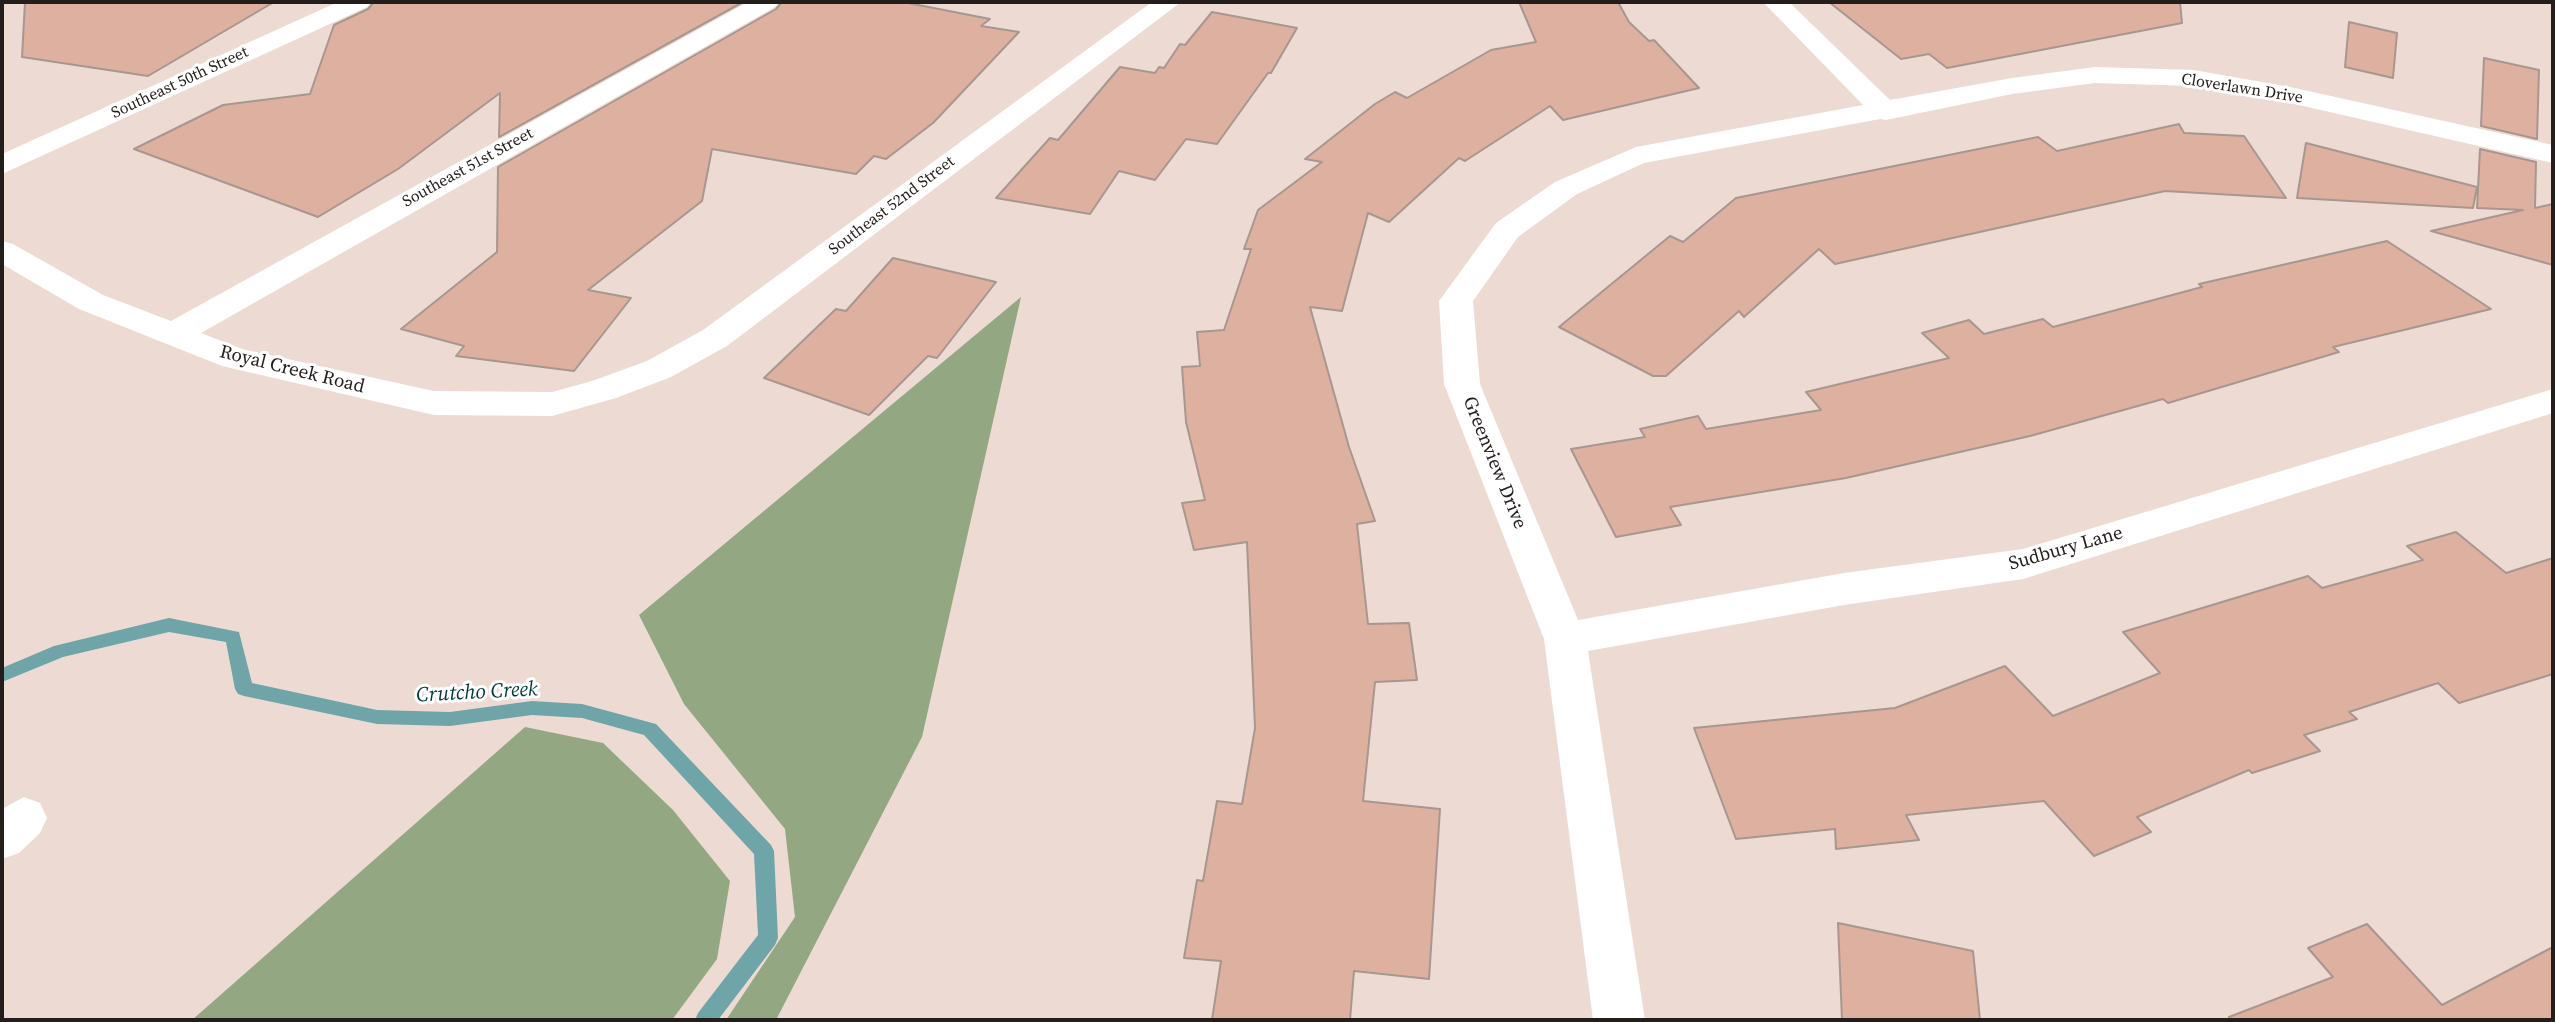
<!DOCTYPE html>
<style>
body{margin:0}
#map{position:relative;width:2555px;height:1022px;overflow:hidden;background:#eddad3;font-family:"Source Serif 4",serif}
canvas{display:block}
.frame{position:absolute;inset:0;border:4px solid #231d1b;pointer-events:none}
</style>
<div id="map">
<canvas width="2555" height="1022"></canvas>
<div class="frame"></div>
</div>
<script>
const context = document.querySelector('canvas').getContext('2d');
context.lineJoin = 'round';
function fill(path, color) { context.fillStyle = color; context.fill(path, 'evenodd'); }
const shape = rows => new Path2D(rows.map(r => 'M' + r).join(''));
function trace(path, color, width, dash) { context.strokeStyle = color; context.lineWidth = width; context.lineCap = dash ? 'butt' : 'round'; context.setLineDash(dash || []); context.stroke(path); }
function write(font, color, halo, rows, align = 'center') {
  context.font = font + ' "Source Serif 4",serif'; context.lineWidth = 6; context.setLineDash([]); context.textBaseline = 'middle'; context.strokeStyle = halo; context.fillStyle = color; for (const [text, x, y, turn = 0] of rows) {
    context.save(); context.translate(x, y); context.rotate((+turn || 0) * Math.PI / 180); context.textAlign = isNaN(turn) ? turn : align; if (halo) context.strokeText(text, 0, 0); context.fillText(text, 0, 0); context.restore();
  }
}
fill(shape([
 [1021,297,922,737,776,1020,726,1020,795,917,785,829,684,704,639,615],
 [525,727,603,743,673,810,730,881,717,959,672,1020,192,1020]
]), '#93a882');
fill(shape([
 [169,618,239,632,252,683,377,710,450,712,532,701,582,704,656,724,771,845,774,851,778,938,775,945,718,1020,695,1020,698,1013,758,935,754,854,644,735,582,718,532,715,450,726,377,724,244,696,238,694,235,689,226,642,169,632,63,657,2,682,2,668,54,646,169,618]
]), '#6fa5a9');
const building = shape([
 [25,2,274,2,148,76,22,57,25,2],
 [374,2,743,2,499,137,500,93,398,169,318,217,134,149,223,105,310,94,334,25,368,9,374,2],
 [782,2,903,2,990,19,981,26,1019,32,933,123,886,159,874,156,856,174,712,149,702,201,588,290,631,298,574,371,456,356,464,346,401,329,497,252,498,167,776,9,782,2],
 [1519,2,1618,2,1629,22,1649,41,1654,40,1699,88,1563,120,1550,106,1465,161,1459,158,1389,222,1368,213,1342,311,1310,307,1349,447,1375,521,1357,524,1368,624,1409,623,1417,680,1375,682,1363,801,1440,809,1429,979,1354,971,1350,1020,1212,1020,1221,961,1184,958,1197,880,1203,881,1217,801,1242,804,1255,728,1247,542,1194,550,1182,503,1205,500,1186,422,1182,367,1200,366,1197,332,1224,330,1251,249,1244,249,1258,210,1322,162,1305,159,1375,104,1395,92,1407,98,1491,50,1536,42,1519,2],
 [1829,2,2180,2,2182,23,1947,68,1929,54,1901,59,1829,2],
 [1212,12,1297,28,1271,73,1268,73,1217,144,1186,139,1155,180,1119,171,1090,214,996,198,1050,138,1058,140,1120,67,1155,73,1159,67,1164,68,1180,44,1185,45,1212,12],
 [2349,22,2397,33,2393,78,2345,67,2349,22],
 [2484,58,2539,70,2537,139,2481,126,2484,58],
 [2179,124,2184,133,2244,136,2286,198,2165,191,1835,264,1819,249,1744,317,1739,311,1666,376,1653,376,1559,327,1670,236,1683,242,1736,198,2038,137,2057,151,2179,124],
 [2306,143,2477,187,2473,208,2297,198,2306,143],
 [2480,149,2536,162,2535,208,2553,204,2553,265,2431,231,2523,210,2477,208,2480,149],
 [2387,241,2491,309,2333,347,2339,352,2168,403,2163,399,2030,436,1846,478,1670,507,1681,525,1616,537,1571,449,1645,437,1640,429,1698,416,1706,429,1821,410,1806,392,1949,358,1922,333,1969,320,1984,334,2043,319,2053,327,2202,287,2199,284,2387,241],
 [893,258,996,282,937,358,928,356,869,415,764,378,836,309,846,311,893,258],
 [2456,532,2506,573,2553,558,2553,674,2459,703,2438,683,2349,712,2357,719,2304,735,2320,751,2252,773,2249,770,2137,817,2151,832,2094,856,2044,801,1906,815,1919,840,1836,849,1835,829,1736,839,1694,728,1895,708,2005,666,2053,716,2160,673,2123,632,2308,576,2322,588,2423,560,2407,546,2456,532],
 [1838,923,1973,951,1980,1020,1842,1020,1838,923],
 [2367,924,2442,1005,2553,947,2553,1020,2229,1020,2229,1017,2333,977,2308,948,2367,924]
]);
fill(building, '#ddb0a0');
trace(building, '#a89690', 2);
fill(shape([
 [338,2,371,2,367,7,2,174,2,154,338,2],
 [748,2,779,2,775,7,201,333,242,349,434,391,552,392,592,381,647,361,703,330,1152,2,1181,2,727,346,671,377,616,398,552,416,434,415,222,366,79,309,2,264,2,241,13,244,103,295,171,321,748,2],
 [1763,2,1789,2,1890,100,2012,78,2095,67,2194,70,2290,87,2553,145,2553,163,2290,103,2194,86,2095,83,2012,94,1886,120,1880,119,1644,163,1577,194,1518,237,1473,301,1480,384,1578,620,1844,573,2023,549,2553,389,2553,413,2023,579,1844,605,1588,651,1645,1020,1593,1020,1544,639,1444,384,1439,301,1496,223,1555,182,1636,147,1863,105,1763,2],
 [24,797,40,803,47,818,40,833,19,853,2,859,2,809,24,797]
]), '#fff');
write('16px', '#231d1b', '#fff', [
 ["Southeast 50th Street",180,83,-25],
 ["Cloverlawn Drive",2242,89,9],
 ["Southeast 51st Street",468,168,-29],
 ["Southeast 52nd Street",892,206,-37]
]);
write('19px', '#231d1b', '#fff', [
 ["Royal Creek Road",292,370,14],
 ["Greenview Drive",1494,463,68],
 ["Sudbury Lane",2066,549,-16]
]);
write('italic 21px', '#00383b', '#fff', [
 ["Crutcho Creek",477,693,-3]
]);
</script>
